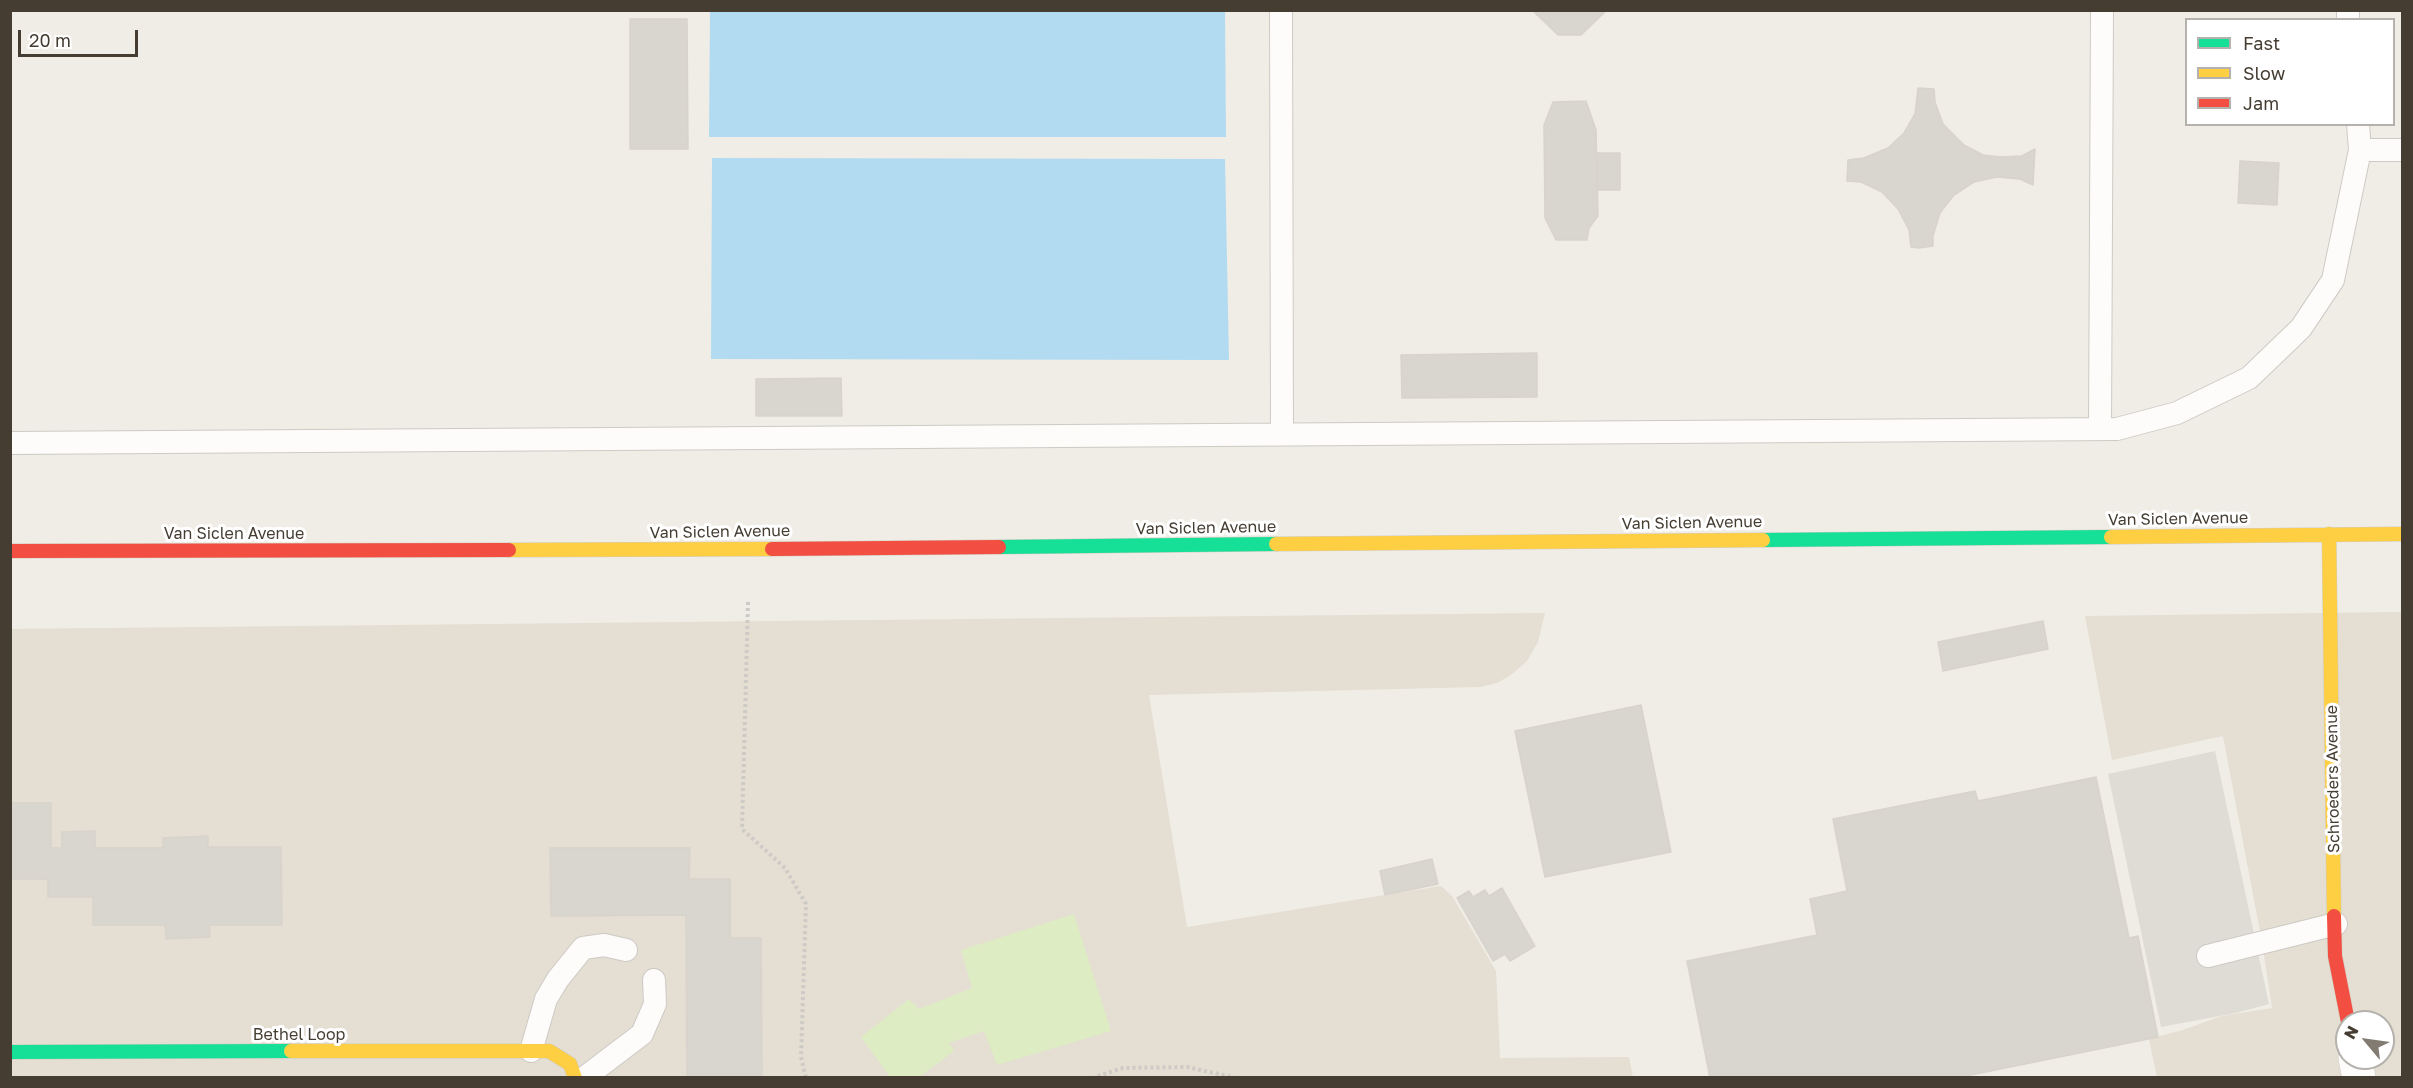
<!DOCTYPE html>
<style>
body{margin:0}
#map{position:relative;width:2413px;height:1088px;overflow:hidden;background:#f0ede6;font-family:"Golos Text",sans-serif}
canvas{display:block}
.frame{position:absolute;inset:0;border:12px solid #453d32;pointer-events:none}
.legend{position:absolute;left:2185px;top:18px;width:210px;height:108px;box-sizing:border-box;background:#fff;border:2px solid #b5b1ad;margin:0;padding:8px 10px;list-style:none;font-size:18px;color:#453d32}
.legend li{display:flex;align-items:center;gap:12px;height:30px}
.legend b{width:30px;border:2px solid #b5b1ad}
.north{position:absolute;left:2335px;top:1010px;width:60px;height:60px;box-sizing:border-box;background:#fff;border:2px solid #b5b1ad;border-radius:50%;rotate:299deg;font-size:16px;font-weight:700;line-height:24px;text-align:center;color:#453d32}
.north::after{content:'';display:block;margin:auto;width:21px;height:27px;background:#817b71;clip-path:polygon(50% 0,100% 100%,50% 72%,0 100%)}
.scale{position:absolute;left:18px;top:30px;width:120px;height:27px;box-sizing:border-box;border:3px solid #453d32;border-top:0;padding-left:8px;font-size:18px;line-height:21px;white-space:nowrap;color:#453d32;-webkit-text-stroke:4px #fff;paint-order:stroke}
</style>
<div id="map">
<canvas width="2413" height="1088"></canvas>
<div class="frame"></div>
<ul class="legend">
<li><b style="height:8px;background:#16e098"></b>Fast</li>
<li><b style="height:8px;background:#ffcf43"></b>Slow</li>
<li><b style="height:8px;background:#f24e42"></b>Jam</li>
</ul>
<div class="north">N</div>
<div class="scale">20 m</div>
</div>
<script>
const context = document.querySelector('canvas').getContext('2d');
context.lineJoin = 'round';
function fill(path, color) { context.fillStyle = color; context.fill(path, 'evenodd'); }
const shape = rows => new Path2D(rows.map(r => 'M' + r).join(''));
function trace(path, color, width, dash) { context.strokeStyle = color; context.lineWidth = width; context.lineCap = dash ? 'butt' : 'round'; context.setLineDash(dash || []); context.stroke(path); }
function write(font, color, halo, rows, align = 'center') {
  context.font = font + ' "Golos Text",sans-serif'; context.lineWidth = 6; context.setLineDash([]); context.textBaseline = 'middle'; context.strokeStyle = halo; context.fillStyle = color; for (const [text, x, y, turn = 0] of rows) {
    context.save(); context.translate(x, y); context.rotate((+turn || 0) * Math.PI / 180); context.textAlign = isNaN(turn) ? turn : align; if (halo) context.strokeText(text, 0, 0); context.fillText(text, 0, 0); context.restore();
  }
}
fill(shape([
 [2402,612,2402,1077,2157,1077,2149,1039,2183,1030,2222,1016,2272,1008,2262,942,2223,736,2112,760,2085,616],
 [2347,1022,2383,1022,2383,1058,2347,1058],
 [1545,613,1538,642,1527,661,1511,675,1497,683,1480,687,1149,695,1187,927,1441,886,1452,896,1496,971,1500,1058,1629,1057,1633,1077,11,1077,10,629]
]), '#e4ded3');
fill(shape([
 [1074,914,1111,1031,997,1065,984,1031,949,1043,954,1051,918,1078,890,1077,861,1037,909,999,919,1009,972,988,961,950]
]), '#deecc3');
fill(shape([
 [2215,751,2269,1004,2236,1013,2161,1027,2108,774]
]), '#dfdcd6');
fill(shape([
 [710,11,1225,11,1226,137,709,137],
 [712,158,1225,159,1229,360,711,359]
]), '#b2dbf1');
const building = shape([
 [1532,10,1607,10,1581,35,1558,35,1532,10],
 [630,19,687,19,688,149,630,149,630,19],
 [1918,88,1934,89,1935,102,1943,124,1964,145,1983,155,2001,157,2022,156,2035,149,2033,185,2020,179,1997,177,1974,182,1954,195,1940,213,1933,236,1933,246,1919,248,1911,247,1909,230,1898,209,1882,192,1861,182,1847,181,1848,160,1864,158,1888,148,1904,133,1915,114,1918,88],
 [1586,101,1596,130,1598,216,1589,228,1587,240,1556,240,1545,218,1544,125,1553,102,1586,101],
 [1597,153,1620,153,1620,190,1598,190,1597,153],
 [2240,161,2279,163,2277,205,2238,203,2240,161],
 [1537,353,1537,397,1402,398,1401,355,1537,353],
 [841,378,842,416,756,416,756,379,841,378],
 [2043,621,2048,649,1943,671,1938,642,2043,621],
 [1641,705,1671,852,1545,877,1515,731,1641,705],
 [2096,777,2129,938,2138,936,2158,1037,1956,1078,1710,1078,1687,961,1817,935,1810,899,1847,891,1833,819,1975,791,1978,801,2096,777],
 [10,803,51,803,51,848,62,848,62,832,95,831,95,848,163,848,163,838,208,836,208,847,281,847,282,925,209,925,210,937,166,939,165,925,93,925,93,897,48,897,48,879,10,879,10,803],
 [550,848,690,848,689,879,730,879,730,938,761,938,762,1077,687,1078,686,915,551,916,550,848],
 [1432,859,1438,884,1385,895,1380,871,1432,859],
 [1502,888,1535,946,1510,961,1505,954,1493,961,1457,898,1469,891,1473,897,1485,890,1489,896,1502,888]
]);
fill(building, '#d9d5cf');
trace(building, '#d8d3cc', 1.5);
const lane = shape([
 [1281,10,1282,434],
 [2348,10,2348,20],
 [2360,150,2402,150],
 [2100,429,2102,10],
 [10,443,2117,429,2177,413,2249,378,2301,328,2333,280,2360,150,2358,124],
 [2208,956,2336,924],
 [531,1051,546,999,558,979,583,948,604,945,626,950],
 [584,1078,642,1034,655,1004,654,980]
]);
const street = shape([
 [2355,1058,2359,1078]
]);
const fast = shape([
 [1763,540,2111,537],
 [999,547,1276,544],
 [10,1052,291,1051]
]);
const slow = shape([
 [2329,534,2334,916],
 [2111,537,2402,534],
 [1276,544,1763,540],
 [509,550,772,549],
 [291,1051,549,1051,570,1064,575,1078]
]);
const jam = shape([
 [772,549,999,547],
 [10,551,509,550],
 [2334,916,2335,956,2348,1022]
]);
trace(lane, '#cecac4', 24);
trace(street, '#cecac4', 34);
trace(fast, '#d1cbbe', 15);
trace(slow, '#d1cbbe', 15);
trace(jam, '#d1cbbe', 15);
trace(shape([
 [748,602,742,829,785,868,806,904,801,1057,806,1078],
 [1092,1078,1123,1068,1187,1067,1237,1078]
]), '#cecbc6', 4, [3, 3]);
trace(lane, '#fdfcfb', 22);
trace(street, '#fdfcfb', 33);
trace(fast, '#16e098', 14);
trace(slow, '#ffcf43', 14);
trace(jam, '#f24e42', 14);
write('16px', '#453d32', '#fff', [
 ["Van Siclen Avenue",2178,519,-1],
 ["Van Siclen Avenue",1692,523,-1],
 ["Van Siclen Avenue",1206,528,-1],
 ["Van Siclen Avenue",720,532,-1],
 ["Van Siclen Avenue",234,534],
 ["Schroeders Avenue",2333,779,-91],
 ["Bethel Loop",299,1035]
]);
</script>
